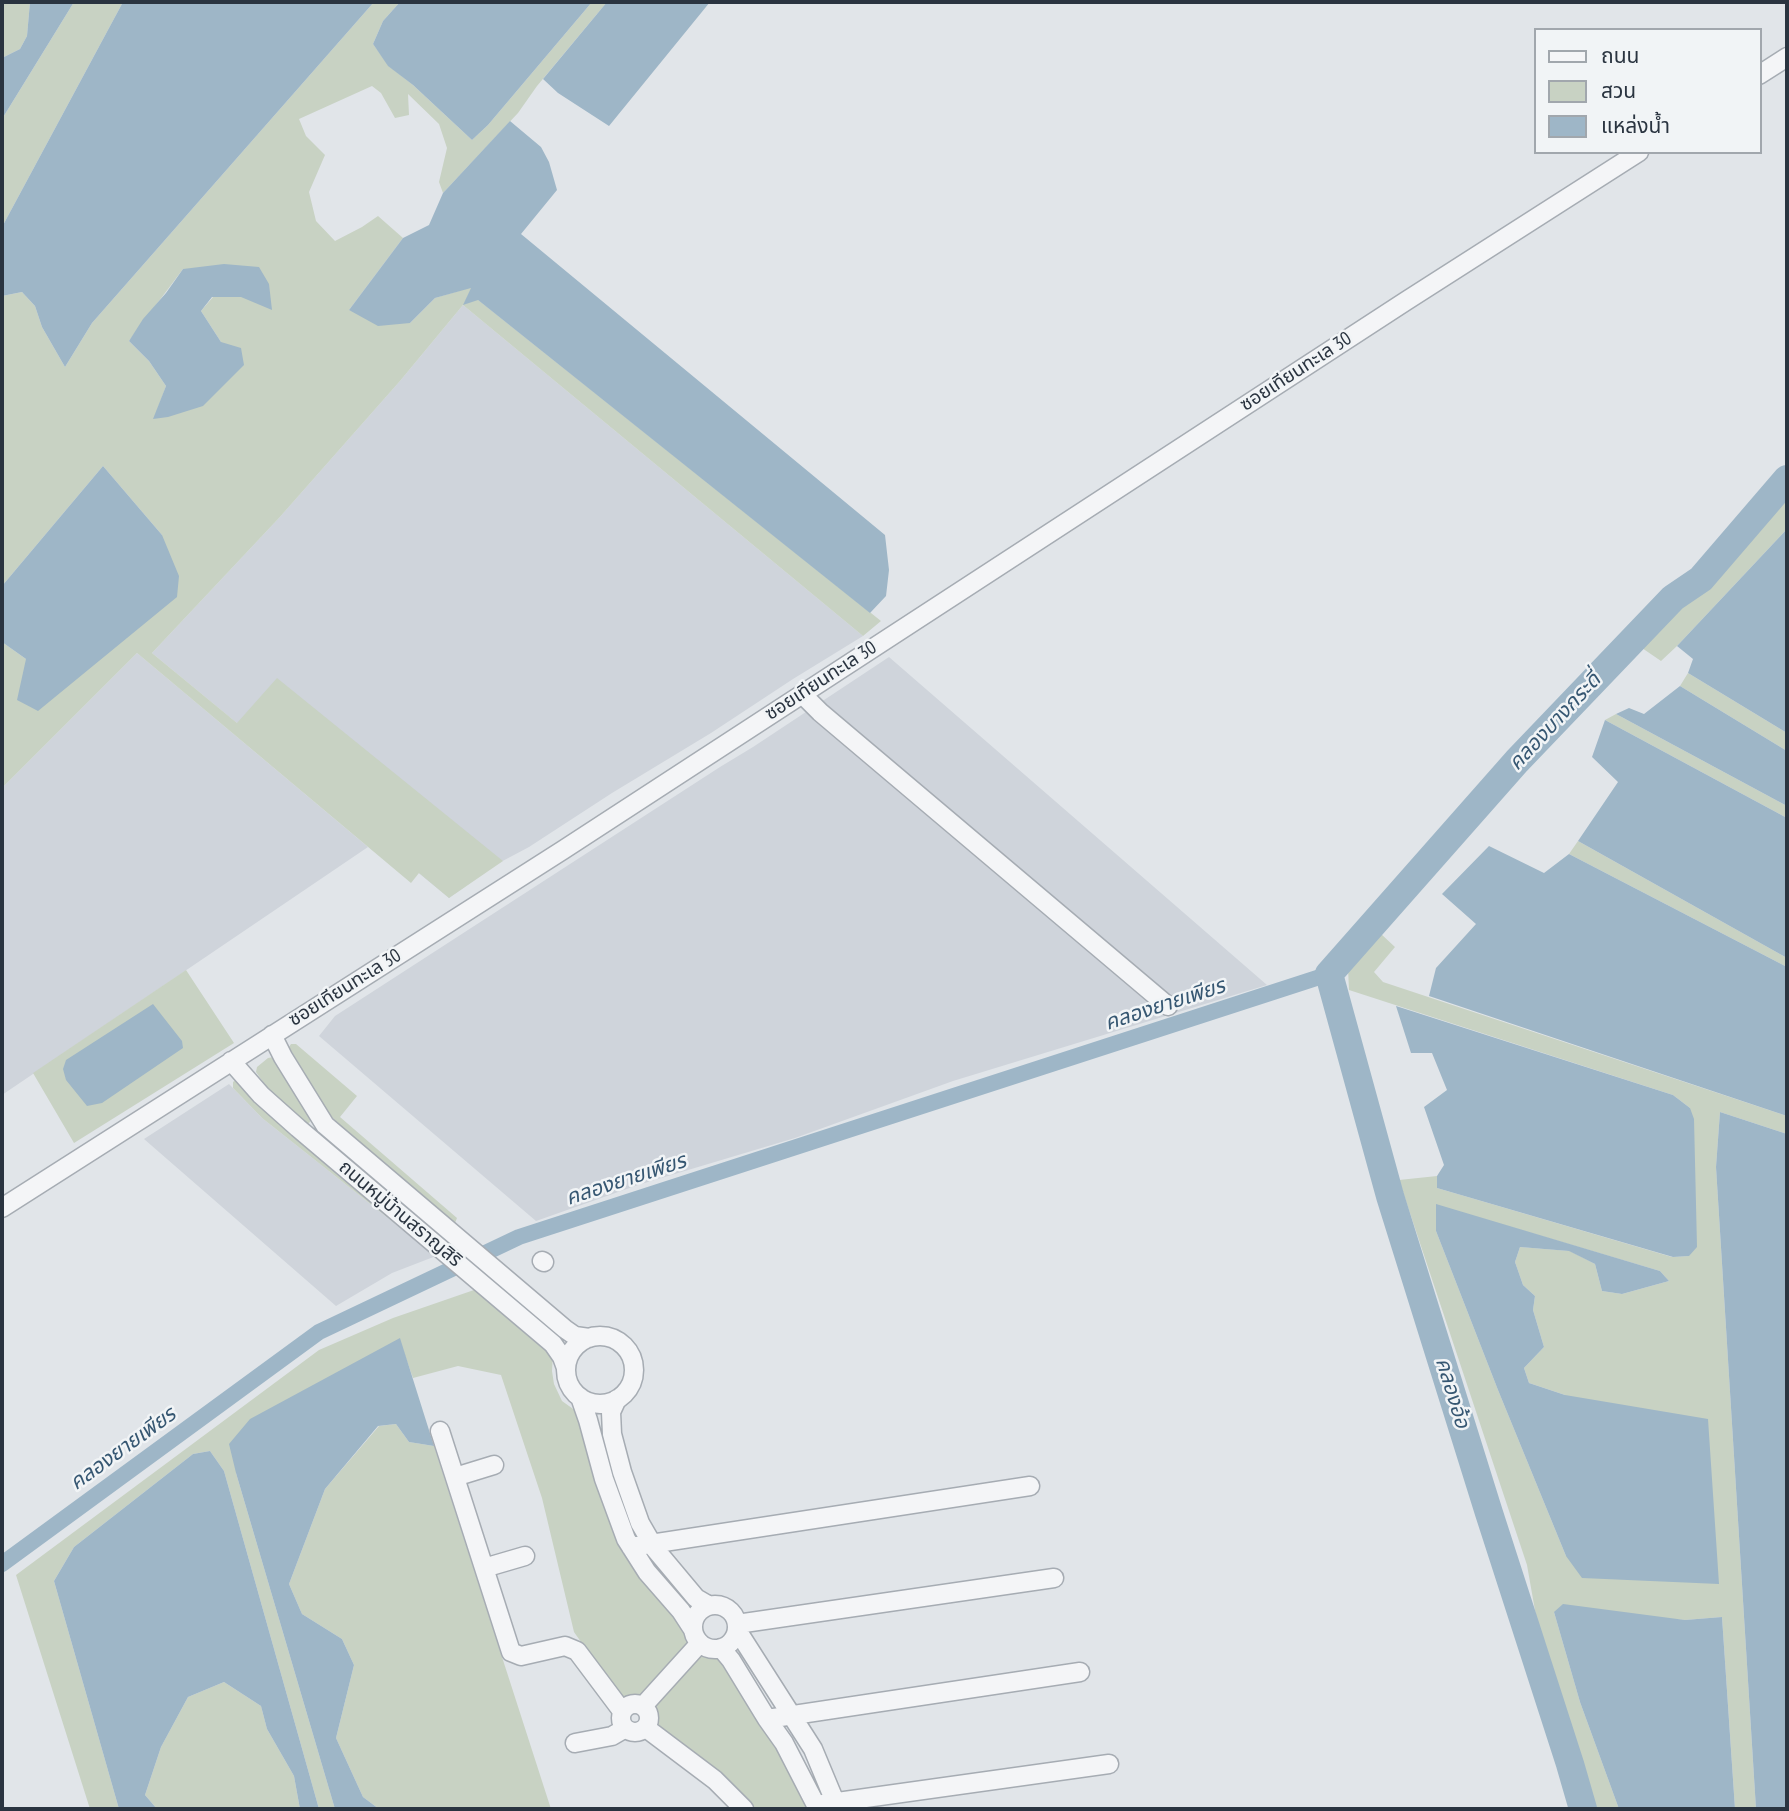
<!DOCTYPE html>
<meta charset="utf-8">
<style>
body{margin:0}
#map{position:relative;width:1789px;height:1811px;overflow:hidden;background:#e1e5e9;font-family:"PT Sans Narrow","Noto Sans Thai",sans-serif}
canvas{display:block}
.frame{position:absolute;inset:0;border:4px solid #2a3440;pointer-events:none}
.legend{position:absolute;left:1534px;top:28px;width:228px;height:126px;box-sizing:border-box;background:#f1f4f6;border:2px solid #a1a7ad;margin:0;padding:9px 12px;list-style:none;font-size:21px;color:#2a3440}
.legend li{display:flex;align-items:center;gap:14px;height:35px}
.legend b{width:35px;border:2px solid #a1a7ad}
</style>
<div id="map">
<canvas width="1789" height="1811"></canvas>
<div class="frame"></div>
<ul class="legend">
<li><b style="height:9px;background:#f4f5f7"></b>ถนน</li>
<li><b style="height:19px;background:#c8d2c3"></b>สวน</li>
<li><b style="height:19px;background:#9eb6c7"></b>แหล่งน้ำ</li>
</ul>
</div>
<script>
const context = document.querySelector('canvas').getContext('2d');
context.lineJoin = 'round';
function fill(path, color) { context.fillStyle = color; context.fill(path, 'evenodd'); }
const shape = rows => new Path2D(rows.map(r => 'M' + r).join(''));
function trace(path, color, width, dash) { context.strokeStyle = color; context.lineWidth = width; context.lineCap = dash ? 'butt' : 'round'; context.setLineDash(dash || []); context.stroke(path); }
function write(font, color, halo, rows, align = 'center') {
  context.font = font + ' "PT Sans Narrow","Noto Sans Thai",sans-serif'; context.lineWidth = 5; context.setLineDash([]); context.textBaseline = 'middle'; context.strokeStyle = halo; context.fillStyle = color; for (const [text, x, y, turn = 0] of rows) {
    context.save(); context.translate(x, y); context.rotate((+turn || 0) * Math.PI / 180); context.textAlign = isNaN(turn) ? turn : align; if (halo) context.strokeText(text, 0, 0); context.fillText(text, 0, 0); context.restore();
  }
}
fill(shape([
 [463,305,863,636,793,679,711,733,612,793,529,847,497,864,449,898,152,653,279,518,400,381],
 [137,653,368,847,2,1095,2,788],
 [889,657,1267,985,953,1081,795,1138,638,1185,536,1221,319,1036,335,1016,720,767,753,747],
 [229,1084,262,1118,436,1256,392,1273,336,1306,144,1139]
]), '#cfd4db');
fill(shape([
 [2,2,30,2,27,36,20,49,2,58],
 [74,2,123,2,2,227,2,119],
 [374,2,400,2,383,21,373,44,389,66,413,85,472,140,488,125,592,2,607,2,537,86,518,113,443,193,439,182,447,148,439,124,408,94,409,115,395,118,381,93,372,86,299,119,306,136,325,155,309,192,316,221,335,241,362,227,378,216,403,238,349,310,410,323,435,298,472,287,464,304,477,299,881,621,863,636,463,305,400,381,279,518,152,653,237,723,277,678,503,861,449,898,419,873,411,883,137,653,2,788,2,642,26,659,162,535,103,466,2,586,2,590,2,296,22,292,35,306,42,327,65,367,92,323],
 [183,269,241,297,213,297,201,311,221,342,154,419,166,386,149,361,129,341],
 [1787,498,1787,529,1677,646,1661,661,1642,648,1754,529],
 [1688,673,1787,733,1787,751,1680,686],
 [1616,714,1787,806,1787,818,1605,720],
 [1578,841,1787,958,1787,967,1569,854],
 [1380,933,1395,947,1374,972,1383,982,1787,1116,1787,1134,1720,1112,1716,1167,1756,1809,1735,1809,1722,1617,1685,1620,1554,1612,1580,1702,1619,1809,1594,1809,1539,1633,1527,1565,1399,1180,1437,1176,1437,1188,1672,1257,1689,1256,1690,1108,1673,1095,1349,990,1348,968],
 [1436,1205,1660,1271,1669,1281,1622,1294,1602,1291,1595,1264,1570,1251,1520,1247,1515,1262,1523,1285,1535,1296,1533,1310,1544,1347,1524,1368,1529,1383,1565,1395,1566,1556,1498,1390,1436,1231],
 [186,970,234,1043,74,1143,33,1073],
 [291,1044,296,1044,357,1096,340,1117,457,1218,455,1223,346,1131,328,1113,289,1047],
 [274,1057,298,1092,301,1105,313,1118,309,1123,304,1125,278,1103,256,1072,257,1067,268,1058],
 [238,1078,436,1256,262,1118,233,1088,233,1082],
 [474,1290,553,1354,552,1371,554,1384,562,1401,583,1416,588,1457,609,1513,685,1624,689,1641,702,1653,719,1658,762,1719,807,1809,755,1809,750,1803,656,1728,657,1716,644,1696,633,1696,621,1699,574,1632,542,1498,501,1375,458,1366,413,1378,399,1339,236,1473,335,1809,319,1809,224,1471,210,1451,193,1454,74,1547,54,1581,119,1809,90,1809,16,1575,319,1350,393,1318],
 [396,1424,409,1442,434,1446,551,1809,379,1809,363,1797,336,1738,354,1665,342,1639,302,1614,289,1584,325,1489,379,1426],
 [224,1682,261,1706,267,1729,294,1776,300,1809,157,1809,145,1795,161,1747,188,1697]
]), '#c8d2c3');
fill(shape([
 [30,2,74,2,2,119,2,58,20,49,27,36],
 [123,2,374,2,92,323,65,367,42,327,35,306,22,292,2,296,2,227],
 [400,2,592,2,488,125,472,140,413,85,388,66,373,44,383,21],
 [607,2,710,2,609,126,558,93,543,79],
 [510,121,541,147,549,162,557,190,521,234,885,535,889,570,886,596,870,613,478,300,463,305,471,288,435,298,410,323,378,326,349,310,403,238,429,225,443,193],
 [224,264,259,267,269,284,272,310,241,297,212,297,201,311,221,342,241,348,244,365,203,406,168,417,153,419,166,386,149,361,129,341,143,319,166,293,183,269],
 [103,466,162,535,179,576,177,597,38,711,17,700,26,659,2,642,2,586],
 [1787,529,1787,733,1688,673,1693,659,1677,646],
 [1680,686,1787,751,1787,806,1616,714,1629,708,1644,714],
 [1605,720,1787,818,1787,958,1578,841,1618,782,1592,757],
 [1489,846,1544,873,1569,854,1787,967,1787,1116,1429,996,1436,968,1476,924,1442,894],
 [153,1004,182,1041,183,1048,102,1103,87,1106,66,1080,63,1069,66,1060],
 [1396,1006,1673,1095,1690,1108,1694,1119,1697,1247,1689,1256,1673,1257,1437,1188,1437,1176,1444,1165,1424,1107,1447,1090,1432,1053,1411,1053],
 [1720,1112,1787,1134,1787,1809,1756,1809,1716,1167],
 [1436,1204,1660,1271,1669,1281,1622,1294,1602,1291,1595,1264,1569,1251,1520,1247,1515,1262,1523,1285,1535,1296,1533,1310,1544,1347,1524,1368,1529,1383,1565,1395,1708,1419,1719,1584,1582,1578,1566,1556,1498,1390,1436,1231],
 [400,1338,434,1446,409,1442,396,1424,378,1426,325,1489,289,1584,302,1614,342,1639,354,1665,336,1738,363,1797,379,1809,335,1809,236,1473,229,1444,250,1419],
 [210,1451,224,1471,319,1809,300,1809,294,1776,267,1729,261,1706,224,1682,188,1697,161,1747,145,1795,157,1809,119,1809,54,1581,74,1547,193,1454],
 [1563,1604,1685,1620,1722,1617,1735,1809,1619,1809,1580,1702,1554,1612]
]), '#9eb6c7');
trace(shape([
 [2,1564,319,1332,519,1237,1329,974]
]), '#9eb6c7', 16);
trace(shape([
 [1583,1809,1570,1764,1489,1513,1390,1196,1329,974,1517,761,1673,598,1701,579,1787,479]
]), '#9eb6c7', 28);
const minor = shape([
 [1759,75,1787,57],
 [802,694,820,712,1168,1006],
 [272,1035,283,1057,325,1125,565,1329,575,1336,589,1338],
 [231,1061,261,1095,298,1128,553,1344,562,1357,566,1368],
 [2,1208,563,850,1406,301,1639,152],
 [542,1261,544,1262],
 '566 1370a34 34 0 1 1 68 0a34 34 0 1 1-68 0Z',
 [580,1397,588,1420,604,1479,626,1539,647,1572,681,1611,692,1628],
 [617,1399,611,1412,612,1434,622,1472,640,1523,655,1549,696,1598,708,1605],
 [440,1431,511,1652,521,1656,565,1646,577,1651,622,1711],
 [455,1477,494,1465],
 [631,1547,1030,1486],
 [484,1568,525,1556],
 '693 1627a22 22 0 1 1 44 0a22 22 0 1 1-44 0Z',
 [737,1624,1054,1578],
 [737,1630,813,1749,838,1809],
 [721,1648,731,1660,767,1719,784,1743,818,1809],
 '621 1718a14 14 0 1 1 28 0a14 14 0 1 1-28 0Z',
 [643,1706,700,1643],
 [767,1719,1080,1672],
 [646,1728,715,1780,744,1809],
 [575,1743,612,1736,624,1729],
 [816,1805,1109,1764]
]);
trace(minor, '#a6acb3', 21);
trace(minor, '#f4f5f7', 18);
write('19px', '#2a3440', '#f1f4f6', [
 ["ซอยเทียนทะเล 30",1296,372,-33],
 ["ซอยเทียนทะเล 30",821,681,-33],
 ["ซอยเทียนทะเล 30",345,988,-32],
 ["ถนนหมู่บ้านสราญสิริ",400,1214,40]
]);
write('italic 21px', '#365772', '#f1f4f6', [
 ["คลองบางกระดี่",1555,722,-47],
 ["คลองยายเพียร",1165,1005,-18],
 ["คลองยายเพียร",626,1180,-18],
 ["คลองอ้อ",1452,1393,73],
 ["คลองยายเพียร",123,1449,-36]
]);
</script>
